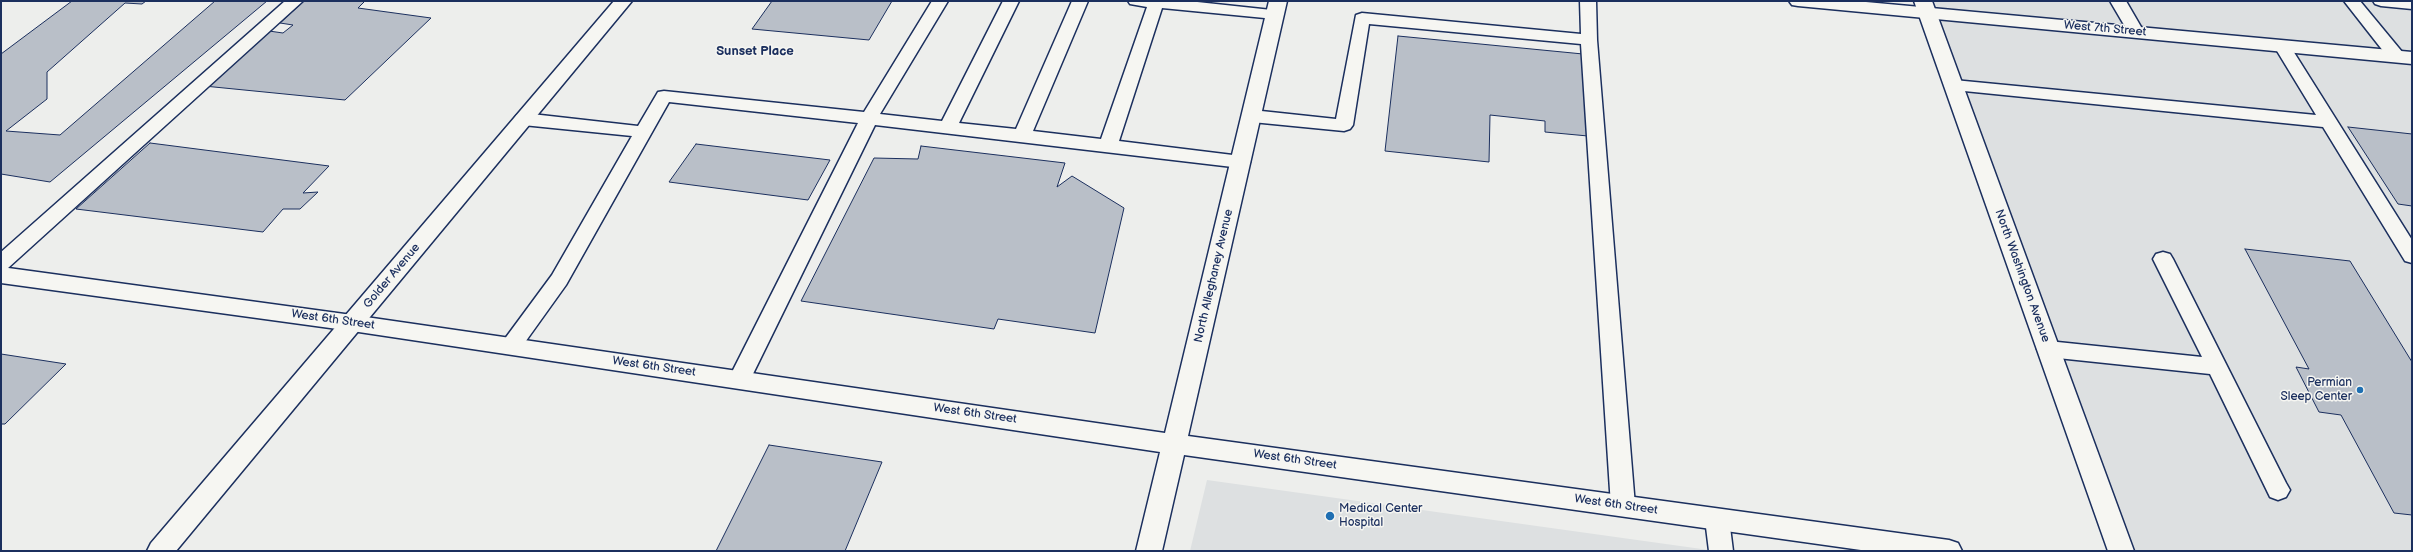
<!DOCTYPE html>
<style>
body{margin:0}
#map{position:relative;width:2413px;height:552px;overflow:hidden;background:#edeeec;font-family:"Balsamiq Sans",sans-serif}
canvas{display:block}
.frame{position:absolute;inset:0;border:2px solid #1b2f5e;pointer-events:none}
</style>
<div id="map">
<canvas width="2413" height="552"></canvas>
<div class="frame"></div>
</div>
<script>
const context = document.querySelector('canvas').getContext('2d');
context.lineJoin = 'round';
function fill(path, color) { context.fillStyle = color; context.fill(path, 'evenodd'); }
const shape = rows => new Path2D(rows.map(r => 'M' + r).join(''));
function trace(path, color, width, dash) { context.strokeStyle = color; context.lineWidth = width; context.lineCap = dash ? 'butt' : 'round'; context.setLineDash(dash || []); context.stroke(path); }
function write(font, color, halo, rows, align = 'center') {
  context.font = font + ' "Balsamiq Sans",sans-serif'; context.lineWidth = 3; context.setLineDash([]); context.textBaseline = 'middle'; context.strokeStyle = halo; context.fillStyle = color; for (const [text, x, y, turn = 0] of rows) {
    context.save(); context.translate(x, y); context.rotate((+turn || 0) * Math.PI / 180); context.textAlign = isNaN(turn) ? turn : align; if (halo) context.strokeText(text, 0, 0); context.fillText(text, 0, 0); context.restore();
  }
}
fill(shape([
 [1924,1,2412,1,2412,551,2121,551],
 [1207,480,1716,551,1190,551]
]), '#dde0e1');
const building = shape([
 [72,1,146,1,142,4,125,3,47,72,47,99,6,131,60,135,215,1,267,1,50,182,1,174,1,54,72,1],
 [304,1,365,1,358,8,431,18,345,100,204,86,269,31,283,33,293,25,280,23,304,1],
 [772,1,892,1,869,40,752,29,772,1],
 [1398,36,1583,54,1588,136,1545,132,1545,121,1490,115,1489,162,1385,151,1398,36],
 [2348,127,2412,134,2412,206,2398,204,2348,127],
 [150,143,329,166,303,193,318,192,300,209,283,209,263,232,76,209,150,143],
 [696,144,830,160,808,200,669,182,696,144],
 [921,146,1065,163,1057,187,1072,176,1124,208,1095,333,998,319,994,329,801,301,874,158,918,159,921,146],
 [2245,249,2350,261,2412,362,2412,515,2394,513,2341,415,2319,412,2296,367,2309,369,2245,249],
 [1,354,66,364,5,424,1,424,1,354],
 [769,445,882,462,845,551,716,551,769,445]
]);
fill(building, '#b9bfc8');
trace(building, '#1b2f5e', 1);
const lane = shape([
 [285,1,303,1,8,268,1,270,1,252,285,1],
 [932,1,948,1,880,114,942,121,1003,1,1019,1,959,123,1016,129,1072,1,1088,1,1033,131,1101,139,1147,7,1130,4,1128,1,1188,1,1281,11,1283,14,1281,17,1275,19,1162,8,1119,141,1241,156,1247,158,1250,162,1247,166,1241,168,875,125,750,380,747,386,739,388,731,386,728,380,858,123,669,102,566,285,518,352,511,354,504,352,500,346,504,340,552,275,632,136,523,125,517,123,514,119,517,115,523,113,638,126,658,92,664,91,864,112,932,1],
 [1580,1,1596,1,1597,40,1635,506,1631,513,1623,516,1615,513,1611,506,1581,44,1369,24,1353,125,1350,129,1344,131,1252,122,1246,120,1243,116,1246,112,1252,110,1336,119,1356,15,1362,13,1581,34,1580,1],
 [2110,1,2126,1,2144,32,2142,35,2130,35,2110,1],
 [2344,1,2360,1,2403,53,2405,57,2403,61,2391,61,2344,1],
 [2373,1,2412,1,2412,9,2381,6,2375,4,2373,1],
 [2282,41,2288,42,2290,46,2412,240,2412,263,2405,261,2323,127,1954,90,1948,89,1945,85,1948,81,1954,80,2316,115,2274,46,2276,42,2282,41],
 [2163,252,2170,254,2173,259,2286,483,2290,490,2286,497,2278,500,2270,497,2210,374,2048,357,2041,355,2037,349,2041,343,2048,341,2202,357,2153,259,2156,254,2163,252],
 [1717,509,1725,512,1729,519,1733,551,1709,551,1705,519,1709,512,1717,509]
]);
const street = shape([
 [1269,1,1287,1,1188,436,1949,540,1958,543,1962,551,1868,551,1184,455,1162,551,1136,551,1160,452,352,331,1,283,1,267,352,315,1165,433,1269,1],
 [1914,1,1932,1,2134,551,2108,551,1914,1]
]);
const secondary = shape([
 [614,1,632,1,176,551,147,551,151,543,614,1],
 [1789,1,1855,1,2412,52,2412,64,1798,6,1792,5,1789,1]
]);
trace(lane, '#1b2f5e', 3);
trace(street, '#1b2f5e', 3);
trace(secondary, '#1b2f5e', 3);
fill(lane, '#f6f6f2');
fill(street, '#f6f6f2');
fill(secondary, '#f6f6f2');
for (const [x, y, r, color] of [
 [2360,390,4,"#1f6fb2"],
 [1330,516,5,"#1f6fb2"]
]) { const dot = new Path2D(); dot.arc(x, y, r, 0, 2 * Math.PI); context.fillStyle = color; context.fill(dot); trace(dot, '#f6f6f2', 1.5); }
write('12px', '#1b2f5e', '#f6f6f2', [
 ["West 7th Street",2105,29,5],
 ["Golder Avenue",392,276,-50],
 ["North Alleghaney Avenue",1214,276,-77],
 ["North Washington Avenue",2022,276,70],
 ["West 6th Street",333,320,8],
 ["West 6th Street",654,367,8],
 ["West 6th Street",975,414,8],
 ["West 6th Street",1295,460,8],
 ["West 6th Street",1616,505,8]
]);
write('12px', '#1b2f5e', '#f6f6f2', [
 ["Permian",2352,383],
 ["Sleep Center",2352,397],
 ["Medical Center",1339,509,"left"],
 ["Hospital",1339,523,"left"]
], 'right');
write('bold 13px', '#1b2f5e', '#f6f6f2', [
 ["Sunset Place",755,52]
]);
</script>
